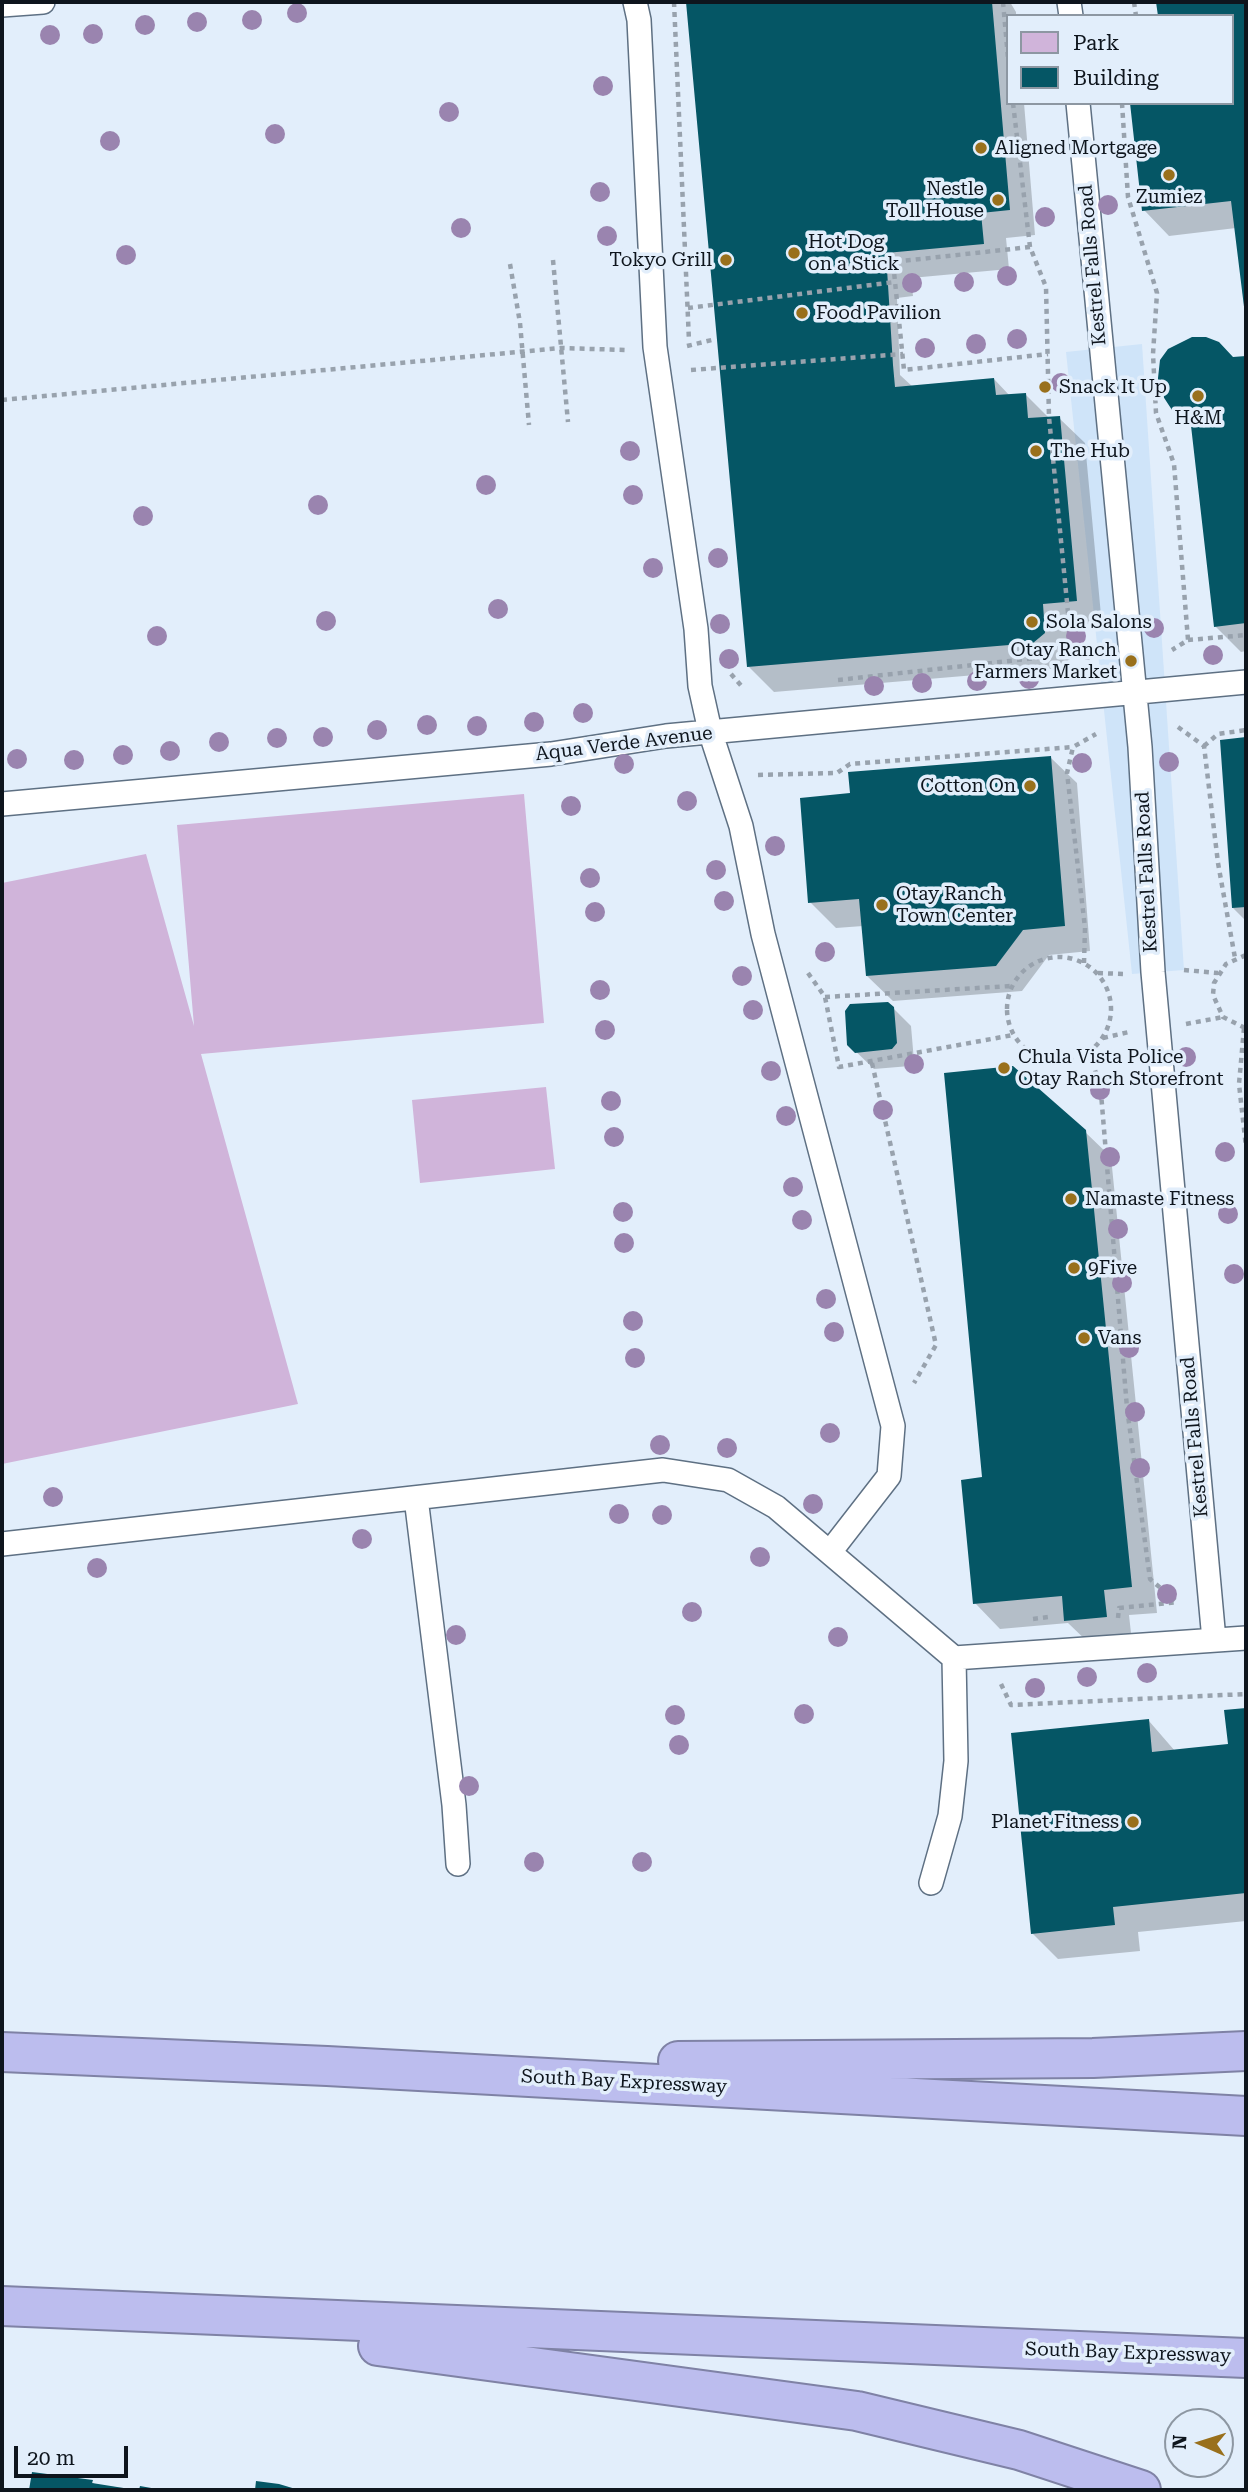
<!DOCTYPE html>
<style>
body{margin:0}
#map{position:relative;width:1248px;height:2492px;overflow:hidden;background:#e2eefb;font-family:"Roboto Serif",serif}
canvas{display:block}
.frame{position:absolute;inset:0;border:4px solid #0e151d;pointer-events:none}
.legend{position:absolute;left:1006px;top:14px;width:228px;height:91px;box-sizing:border-box;background:#e2eefb;border:2px solid #8d97a2;margin:0;padding:9px 12px;list-style:none;font-size:21px;color:#0e151d}
.legend li{display:flex;align-items:center;gap:14px;height:35px}
.legend b{width:35px;border:2px solid #8d97a2}
.north{position:absolute;left:1164px;top:2408px;width:70px;height:70px;box-sizing:border-box;background:#e2eefb;border:2px solid #8d97a2;border-radius:50%;rotate:273deg;font-size:19px;font-weight:700;line-height:28px;text-align:center;color:#0e151d}
.north::after{content:'';display:block;margin:auto;width:24px;height:32px;background:#99701c;clip-path:polygon(50% 0,100% 100%,50% 72%,0 100%)}
.scale{position:absolute;left:14px;top:2446px;width:114px;height:32px;box-sizing:border-box;border:4px solid #0e151d;border-top:0;padding-left:9px;font-size:21px;line-height:24px;white-space:nowrap;color:#0e151d;-webkit-text-stroke:5px #e2eefb;paint-order:stroke}
</style>
<div id="map">
<canvas width="1248" height="2492"></canvas>
<div class="frame"></div>
<ul class="legend">
<li><b style="height:19px;background:#d0b4da"></b>Park</li>
<li><b style="height:19px;background:#055665"></b>Building</li>
</ul>
<div class="north">N</div>
<div class="scale">20 m</div>
</div>
<script>
const context = document.querySelector('canvas').getContext('2d');
context.lineJoin = 'round';
function fill(path, color) { context.fillStyle = color; context.fill(path, 'evenodd'); }
const shape = rows => new Path2D(rows.map(r => 'M' + r).join(''));
function trace(path, color, width, dash) { context.strokeStyle = color; context.lineWidth = width; context.lineCap = dash ? 'butt' : 'round'; context.setLineDash(dash || []); context.stroke(path); }
function write(font, color, halo, rows, align = 'center') {
  context.font = font + ' "Roboto Serif",serif'; context.lineWidth = 7; context.setLineDash([]); context.textBaseline = 'middle'; context.strokeStyle = halo; context.fillStyle = color; for (const [text, x, y, turn = 0] of rows) {
    context.save(); context.translate(x, y); context.rotate((+turn || 0) * Math.PI / 180); context.textAlign = isNaN(turn) ? turn : align; if (halo) context.strokeText(text, 0, 0); context.fillText(text, 0, 0); context.restore();
  }
}
fill(shape([
 [1142,344,1184,970,1132,974,1066,352]
]), '#cfe4f9');
fill(shape([
 [524,794,544,1023,201,1054,298,1404,2,1464,2,883,146,854,194,1026,177,825],
 [546,1087,555,1169,420,1183,412,1100]
]), '#d0b4da');
fill(shape([
 [688,2,1010,2,1016,12,1016,16,1008,16,1008,103,1024,103,1035,235,1006,238,1009,269,911,278,913,296,897,298,900,375,913,387,994,379,1010,396,1025,394,1049,418,1059,418,1085,443,1102,626,1068,629,1070,659,1059,668,774,692,748,666],
 [1158,2,1246,2,1246,324,1236,228,1169,236,1144,210,1232,103,1232,16,1160,16],
 [1246,358,1246,651,1241,652,1215,626,1194,429,1173,409,1233,359],
 [1246,739,1246,921,1233,908,1222,742],
 [1051,758,1077,783,1090,951,1049,955,1022,991,893,1001,867,976,863,926,836,928,810,902,852,795],
 [893,1008,911,1026,914,1061,910,1066,874,1069,849,1045],
 [1084,1131,1111,1157,1157,1613,1129,1615,1132,1642,1092,1646,1068,1623,1000,1629,975,1603,984,1479],
 [1246,1710,1246,1921,1138,1932,1140,1951,1058,1959,1032,1933,1149,1721,1175,1751,1230,1745,1226,1712],
 [33,2474,92,2482,96,2485,143,2490,31,2490]
]), '#0003');
fill(shape([
 [686,2,992,2,1010,210,981,213,984,244,886,253,893,365,895,387,994,378,996,395,1026,393,1028,418,1060,416,1077,601,1043,604,1045,633,1033,643,747,667],
 [1156,2,1246,2,1246,323,1231,201,1142,211,1130,103,1232,103,1232,16,1158,16],
 [1192,337,1206,337,1219,342,1233,357,1246,356,1246,623,1214,627,1190,417,1172,410,1157,387,1160,360,1168,349],
 [1246,737,1246,907,1232,908,1220,740],
 [1051,756,1065,926,1023,930,996,966,866,976,859,899,808,903,800,798,850,793,848,772],
 [888,1002,894,1007,897,1043,892,1049,855,1053,847,1045,845,1011,850,1004],
 [1013,1066,1086,1130,1132,1587,1104,1590,1107,1617,1064,1621,1062,1596,973,1604,961,1480,982,1477,944,1073],
 [1246,1708,1246,1893,1113,1907,1115,1925,1031,1934,1011,1733,1149,1719,1152,1752,1189,1748,1228,1744,1224,1710],
 [32,2472,93,2480,92,2483,136,2490,29,2490],
 [256,2481,279,2484,299,2490,255,2490],
 [140,2486,157,2489,157,2490,139,2490]
]), '#055665');
const lane = shape([
 [635,2,639,20,655,347,696,629,700,686,710,731,741,826,763,934,893,1426,889,1476,830,1552],
 [1069,2,1071,16],
 [2,5,43,2],
 [1078,103,1140,747,1153,972,1214,1640],
 [2,804,551,754,666,736,1246,682],
 [416,1498,454,1805,458,1864],
 [2,1544,663,1470,728,1480,776,1507,954,1658,1246,1638],
 [931,1883,950,1816,956,1761,954,1658]
]);
const highway = shape([
 [2,2052,327,2066,1246,2116],
 [678,2061,1093,2058,1246,2051],
 [2,2306,1246,2358],
 [378,2346,857,2411,1019,2450,1141,2490]
]);
trace(lane, '#5e7083', 26);
trace(highway, '#7f82a5', 42);
trace(shape([
 [674,2,689,341],
 [1003,2,1008,58],
 [1134,2,1136,16],
 [1013,103,1030,247,1046,287,1049,417,1072,654,1090,658],
 [1122,103,1128,197,1157,293,1153,354,1156,413,1174,464,1188,640,1172,650],
 [1030,247,893,262,904,370,1048,354],
 [553,260,568,422],
 [510,264,520,323,529,425],
 [688,308,895,282],
 [687,346,716,339],
 [691,370,903,354],
 [2,400,561,348,625,350],
 [1188,640,1246,635],
 [731,674,744,689],
 [838,680,1072,654],
 [1178,727,1204,746,1218,863,1235,958],
 [1204,746,1218,734,1246,730],
 [758,775,837,773,850,764,1073,747],
 '1007 1009a52 52 0 1 1 104 0a52 52 0 1 1-104 0Z',
 [1084,963,1085,928,1067,773,1073,747,1096,734],
 [1184,970,1218,973],
 [808,973,825,997,839,1067,1013,1035],
 [1098,973,1123,974],
 [825,997,1011,986],
 [1186,1024,1223,1017],
 [1244,1028,1239,1084,1246,1147],
 [1245,1028,1223,1017,1213,995,1214,983,1226,964,1246,955],
 [1103,1038,1129,1032],
 [1090,1051,1101,1093,1127,1408,1150,1579,1177,1602],
 [872,1063,936,1345,914,1383],
 [1118,1618,1119,1608,1178,1602],
 [1033,1619,1048,1617,1049,1621],
 [1001,1684,1011,1705,1246,1694]
]), '#98a2ad', 4.5, [5, 5]);
trace(lane, '#fff', 23);
trace(highway, '#bcbdee', 38);
context.fillStyle = '#9a84af';
for (const [x, y] of [
 [297,13],
 [252,20],
 [197,22],
 [145,25],
 [93,34],
 [50,35],
 [603,86],
 [449,112],
 [275,134],
 [110,141],
 [600,192],
 [1108,205],
 [1045,217],
 [461,228],
 [607,236],
 [126,255],
 [1007,276],
 [964,282],
 [912,283],
 [1017,339],
 [976,344],
 [925,348],
 [1061,383],
 [630,451],
 [486,485],
 [633,495],
 [318,505],
 [143,516],
 [718,558],
 [653,568],
 [498,609],
 [326,621],
 [720,624],
 [1154,628],
 [157,636],
 [1076,636],
 [1213,655],
 [729,659],
 [1029,679],
 [977,681],
 [922,683],
 [874,686],
 [583,713],
 [534,722],
 [427,725],
 [477,726],
 [377,730],
 [323,737],
 [277,738],
 [219,742],
 [170,751],
 [123,755],
 [17,759],
 [74,760],
 [1169,762],
 [1082,763],
 [624,764],
 [687,801],
 [571,806],
 [775,846],
 [716,870],
 [590,878],
 [724,901],
 [595,912],
 [825,952],
 [742,976],
 [600,990],
 [753,1010],
 [605,1030],
 [1186,1057],
 [914,1064],
 [771,1071],
 [1100,1090],
 [611,1101],
 [883,1110],
 [786,1116],
 [614,1137],
 [1225,1152],
 [1110,1157],
 [793,1187],
 [623,1212],
 [1228,1214],
 [802,1220],
 [1118,1229],
 [624,1243],
 [1234,1274],
 [1122,1283],
 [826,1299],
 [633,1321],
 [834,1332],
 [1129,1348],
 [635,1358],
 [1135,1412],
 [830,1433],
 [660,1445],
 [727,1448],
 [1140,1468],
 [53,1497],
 [813,1504],
 [619,1514],
 [662,1515],
 [362,1539],
 [760,1557],
 [97,1568],
 [1167,1594],
 [692,1612],
 [456,1635],
 [838,1637],
 [1147,1673],
 [1087,1677],
 [1035,1688],
 [804,1714],
 [675,1715],
 [679,1745],
 [469,1786],
 [534,1862],
 [642,1862]
]) { context.beginPath(); context.arc(x, y, 10, 0, 2 * Math.PI); context.fill(); }
for (const [x, y, r, color] of [
 [981,148,7,"#99701c"],
 [1169,175,7,"#99701c"],
 [998,200,7,"#99701c"],
 [794,253,7,"#99701c"],
 [726,260,7,"#99701c"],
 [802,313,7,"#99701c"],
 [1045,387,7,"#99701c"],
 [1198,396,7,"#99701c"],
 [1036,451,7,"#99701c"],
 [1032,622,7,"#99701c"],
 [1131,661,7,"#99701c"],
 [1030,786,7,"#99701c"],
 [882,905,7,"#99701c"],
 [1004,1068,7,"#99701c"],
 [1071,1199,7,"#99701c"],
 [1074,1268,7,"#99701c"],
 [1084,1338,7,"#99701c"],
 [1133,1822,7,"#99701c"]
]) { const dot = new Path2D(); dot.arc(x, y, r, 0, 2 * Math.PI); context.fillStyle = color; context.fill(dot); trace(dot, '#e2eefb', 2.5); }
write('19px', '#0e151d', '#e2eefb', [
 ["Aligned Mortgage",995,148],
 ["Nestle",984,189,"right"],
 ["Toll House",984,211,"right"],
 ["Zumiez",1169,197,"center"],
 ["Hot Dog",808,242],
 ["on a Stick",808,264],
 ["Tokyo Grill",712,260,"right"],
 ["Food Pavilion",816,313],
 ["Snack It Up",1059,387],
 ["H&M",1198,418,"center"],
 ["The Hub",1050,451],
 ["Sola Salons",1046,622],
 ["Otay Ranch",1117,650,"right"],
 ["Farmers Market",1117,672,"right"],
 ["Cotton On",1016,786,"right"],
 ["Otay Ranch",896,894],
 ["Town Center",896,916],
 ["Chula Vista Police",1018,1057],
 ["Otay Ranch Storefront",1018,1079],
 ["Namaste Fitness",1085,1199],
 ["9Five",1088,1268],
 ["Vans",1098,1338],
 ["Planet Fitness",1119,1822,"right"]
], 'left');
write('19px', '#0e151d', '#e2eefb', [
 ["Kestrel Falls Road",1093,265,-95],
 ["Aqua Verde Avenue",624,744,-7],
 ["Kestrel Falls Road",1147,872,-93],
 ["Kestrel Falls Road",1195,1437,-95],
 ["South Bay Expressway",624,2082,3],
 ["South Bay Expressway",1128,2353,2]
]);
</script>
